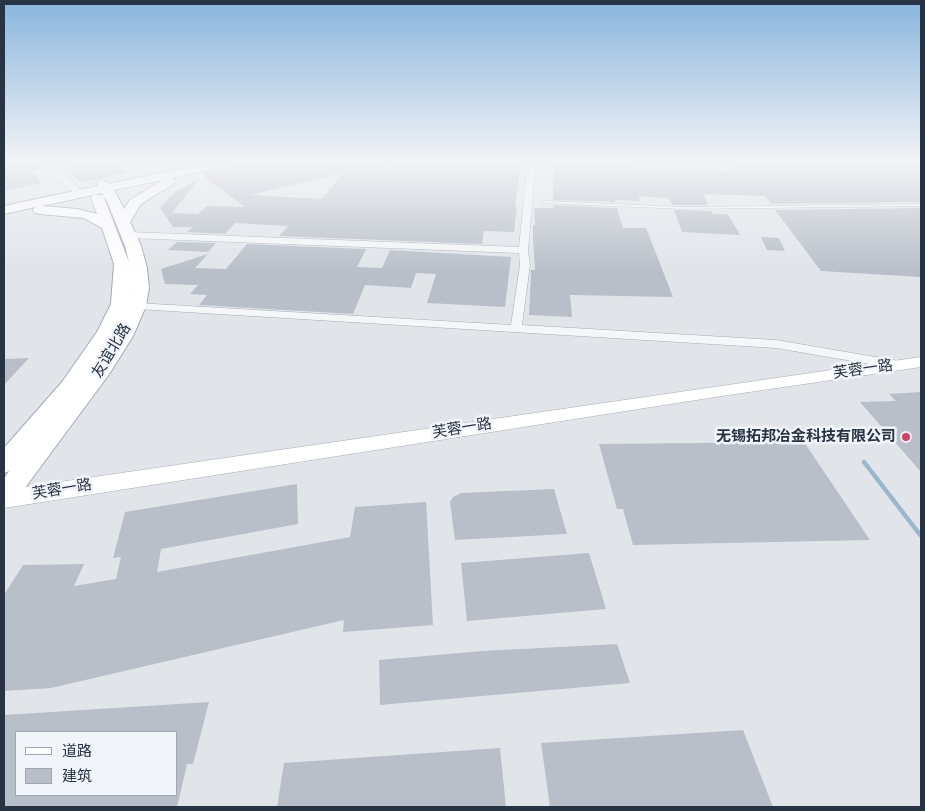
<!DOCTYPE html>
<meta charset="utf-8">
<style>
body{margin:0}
#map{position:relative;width:925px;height:811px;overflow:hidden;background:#e1e5ea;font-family:Poppins,"Noto Sans SC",sans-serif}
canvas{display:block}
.frame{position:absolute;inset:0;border:5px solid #283443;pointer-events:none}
.legend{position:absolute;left:15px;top:731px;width:162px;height:65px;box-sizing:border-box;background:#f1f4f8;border:1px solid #a1a7b0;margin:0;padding:6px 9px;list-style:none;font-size:15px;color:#283443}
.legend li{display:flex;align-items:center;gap:10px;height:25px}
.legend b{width:25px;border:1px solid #a1a7b0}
</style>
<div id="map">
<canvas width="925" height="811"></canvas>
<div class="frame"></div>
<ul class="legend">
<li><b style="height:6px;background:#fff"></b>道路</li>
<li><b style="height:14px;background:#b8bfc8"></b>建筑</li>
</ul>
</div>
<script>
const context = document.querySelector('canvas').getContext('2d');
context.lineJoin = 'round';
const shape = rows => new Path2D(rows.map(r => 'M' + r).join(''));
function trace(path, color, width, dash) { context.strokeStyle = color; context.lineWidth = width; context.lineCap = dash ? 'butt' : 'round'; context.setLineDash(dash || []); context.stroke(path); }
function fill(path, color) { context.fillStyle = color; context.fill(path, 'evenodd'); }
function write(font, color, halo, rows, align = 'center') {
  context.font = font + ' Poppins,"Noto Sans SC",sans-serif'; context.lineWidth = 5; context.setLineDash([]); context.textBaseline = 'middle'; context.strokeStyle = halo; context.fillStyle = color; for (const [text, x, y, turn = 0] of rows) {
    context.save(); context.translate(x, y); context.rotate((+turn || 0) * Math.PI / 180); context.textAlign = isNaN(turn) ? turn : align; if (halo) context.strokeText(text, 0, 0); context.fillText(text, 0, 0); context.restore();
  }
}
trace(shape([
 [864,462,921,536]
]), '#9ab7cc', 4.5);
fill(shape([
 [4,160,40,160,42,169,32,171,41,183,4,191],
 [61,160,110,160,125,173,80,183],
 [263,160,359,160,362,161,371,160,390,169,394,163,426,164,428,160,521,161,515,207,517,207,514,232,484,231,482,244,279,236,288,226,235,223,225,234,187,232,193,227,173,227,160,208,176,191,199,179,172,213,198,214,207,206,245,207,203,176,205,175,203,173],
 [343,173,322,199,250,195],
 [554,160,631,163,632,167,735,171,728,160,921,160,921,202,771,204,765,196,703,194,708,205,672,205,669,198,639,196,640,201,615,200,615,202,553,200],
 [553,205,617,208,623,228,646,228,673,297,570,295,572,317,529,315,531,275,531,270,535,270,533,238,533,225,535,225,534,208,553,208],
 [921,208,921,277,821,271,775,210],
 [674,210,711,211,713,214,728,214,740,235,682,232],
 [761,237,779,238,785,251,767,250],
 [177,242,216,243,208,252,168,250],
 [247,244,366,249,357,267,382,268,390,250,511,257,505,307,427,303,436,274,416,273,411,288,365,285,353,314,199,305,207,295,190,294,198,285,165,284,161,269,208,254,195,268,226,269],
 [29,358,4,385,4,359],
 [921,392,921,472,860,402,896,401,889,394],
 [804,442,870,540,633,545,623,509,617,509,599,444],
 [297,484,298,524,161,549,157,572,350,537,355,507,426,502,433,625,343,632,344,620,51,688,4,691,4,595,23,565,84,564,74,586,116,579,121,557,113,558,125,512],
 [554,489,567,534,455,540,450,502,453,497,461,493],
 [589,553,606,609,467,621,461,563],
 [617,644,630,683,380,705,379,660,483,651],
 [209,702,193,764,187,764,180,795,176,794,176,732,16,732,16,795,180,795,177,807,4,807,4,715],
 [743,730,773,807,550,807,541,743],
 [500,748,506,807,277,807,284,763]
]), '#b8bfc8');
const lane = shape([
 [542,201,684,207,921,204,921,206,684,209,543,203,542,203,542,201]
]);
const street = shape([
 [46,160,52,160,53,163,79,188,79,192,73,192,46,166,46,160],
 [528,160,536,160,528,250,530,265,522,325,776,340,899,361,905,365,899,369,776,348,137,309,131,306,137,303,511,325,520,265,519,253,129,238,124,235,129,232,519,247,528,160]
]);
const secondary = shape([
 [921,357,921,367,722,396,4,508,4,490,921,357]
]);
const primary = shape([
 [223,160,244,160,238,163,172,178,176,181,174,184,153,196,140,205,130,222,141,246,147,268,149,288,146,306,133,336,110,373,13,504,4,507,4,479,9,471,4,473,4,448,62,382,97,332,111,304,114,264,102,228,84,218,40,214,35,213,33,210,35,207,4,214,4,206,98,186,97,184,99,181,103,180,109,184,223,160],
 [163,180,130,200,124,209,114,190,163,180],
 [102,193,107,201,125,246,129,262,103,195,93,195,91,198,97,214,77,209,42,206,102,193],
 [130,265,131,288,130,297,131,287,130,265]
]);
trace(lane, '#a6acb5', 1);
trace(street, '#a6acb5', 1);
trace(secondary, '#a6acb5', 1);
trace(primary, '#9fabb7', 2);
fill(lane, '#f4f6f8');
fill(street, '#f4f6f8');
fill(secondary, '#fff');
fill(primary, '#fff');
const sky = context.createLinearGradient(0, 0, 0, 273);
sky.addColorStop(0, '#89b5dd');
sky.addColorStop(0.59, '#f2f3f6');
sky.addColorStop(1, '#f2f3f600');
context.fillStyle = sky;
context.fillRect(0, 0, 925, 273);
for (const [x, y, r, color] of [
 [906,437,5,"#d63f64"]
]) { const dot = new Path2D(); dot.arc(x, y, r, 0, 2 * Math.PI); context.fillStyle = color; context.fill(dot); trace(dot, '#f1f4f8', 2); }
write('15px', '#283443', '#f1f4f8', [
 ["友谊北路",112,351,-59],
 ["芙蓉一路",863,370,-8],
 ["芙蓉一路",462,429,-9],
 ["芙蓉一路",62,490,-9]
]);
write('bold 15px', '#283443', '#f1f4f8', [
 ["无锡拓邦冶金科技有限公司",896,437]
], 'right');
</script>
